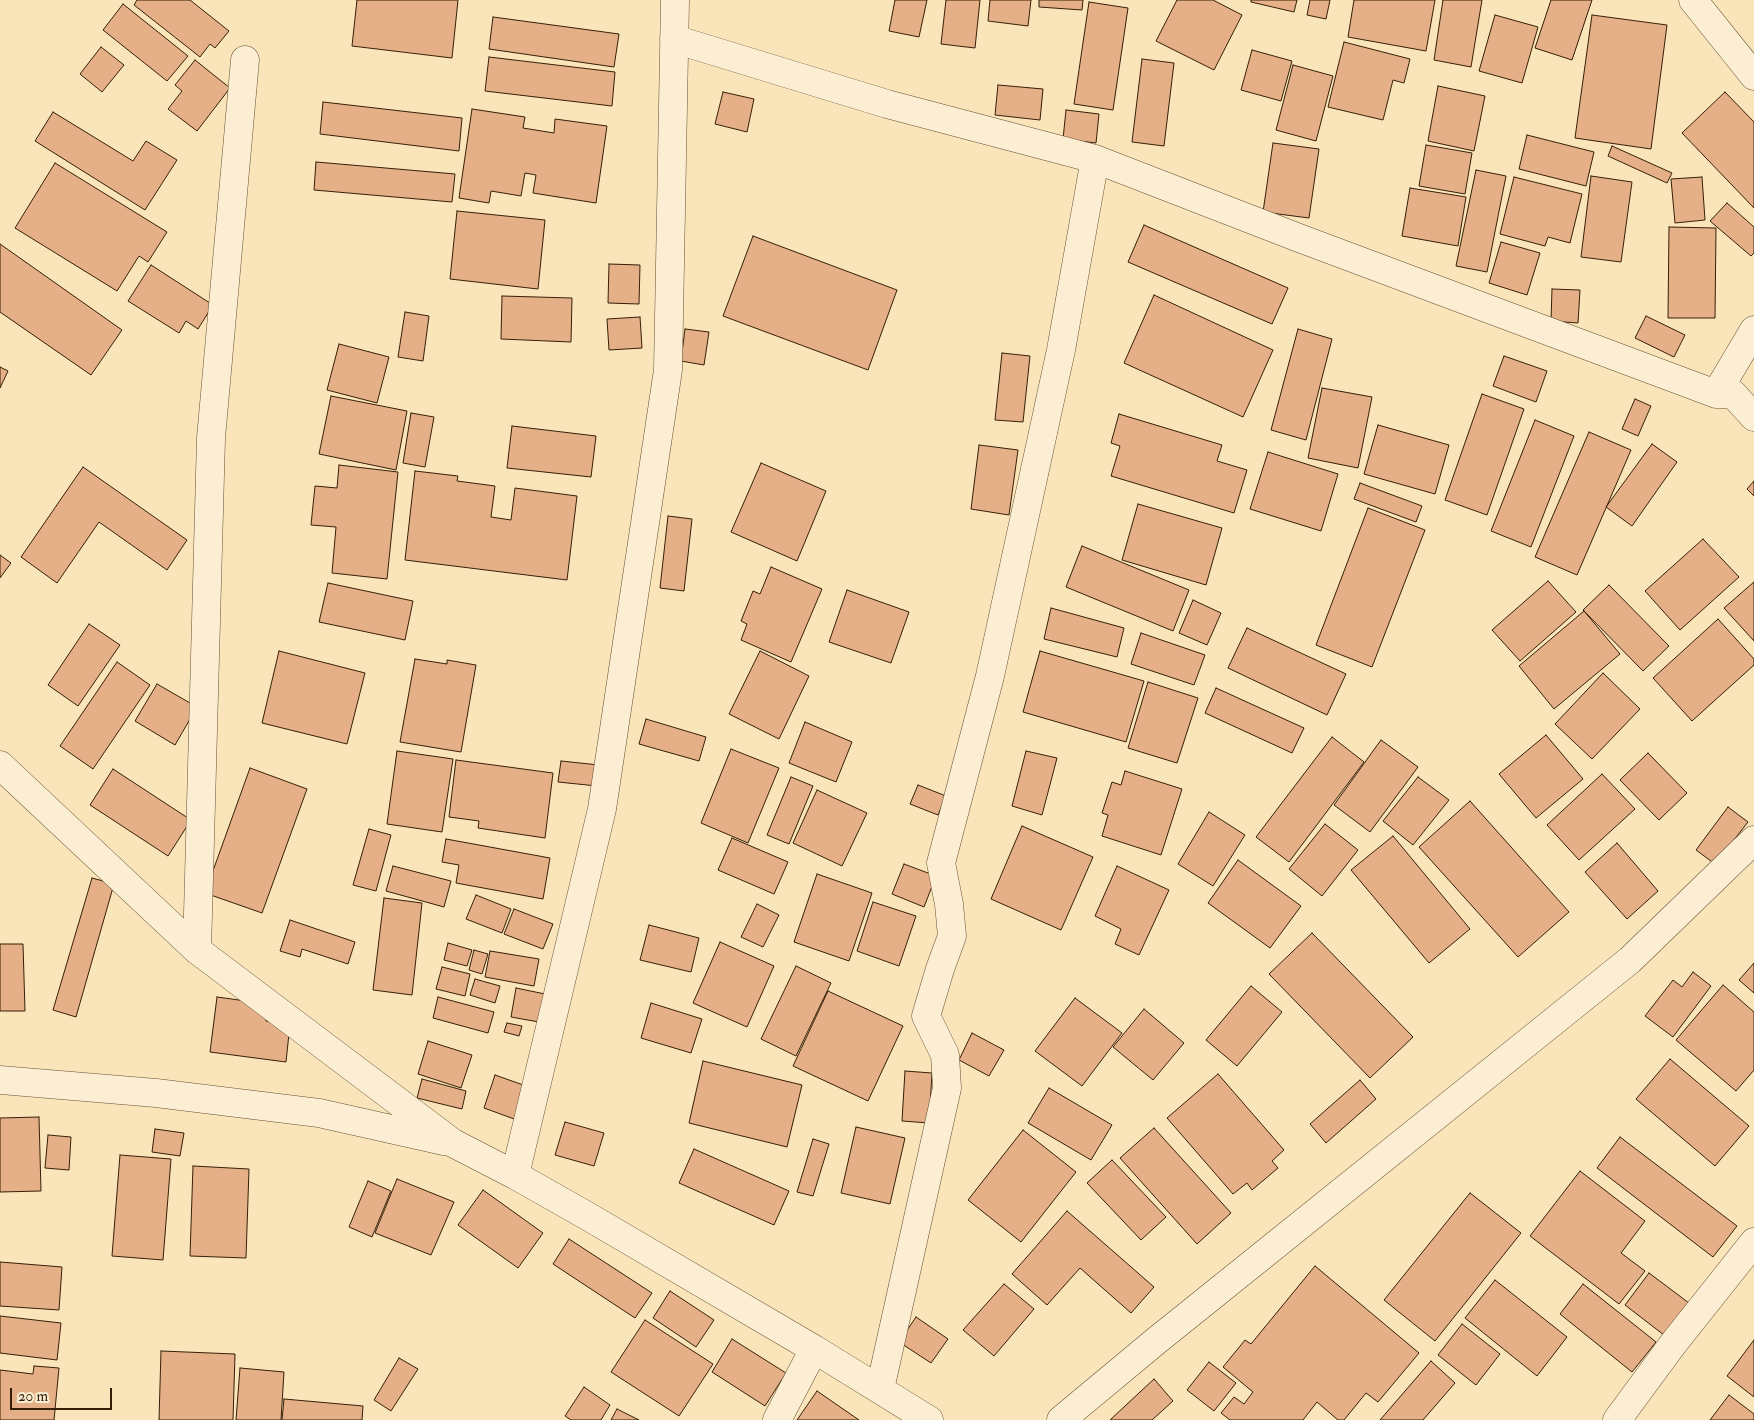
<!DOCTYPE html>
<style>
body{margin:0}
#map{position:relative;width:1754px;height:1420px;overflow:hidden;background:#f9e5b9;font-family:"IM FELL Double Pica",serif}
canvas{display:block}
.scale{position:absolute;left:10px;top:1388px;width:102px;height:22px;box-sizing:border-box;border:2px solid #361f07;border-top:0;padding-left:6px;font-size:15px;line-height:18px;white-space:nowrap;color:#361f07;-webkit-text-stroke:4px #fbeed2;paint-order:stroke}
</style>
<div id="map">
<canvas width="1754" height="1420"></canvas>
<div class="scale">20 m</div>
</div>
<script>
const context = document.querySelector('canvas').getContext('2d');
context.lineJoin = 'round';
function fill(path, color) { context.fillStyle = color; context.fill(path, 'evenodd'); }
const shape = rows => new Path2D(rows.map(r => 'M' + r).join(''));
function trace(path, color, width, dash) { context.strokeStyle = color; context.lineWidth = width; context.lineCap = dash ? 'butt' : 'round'; context.setLineDash(dash || []); context.stroke(path); }
const building = shape([
 [137,0,190,0,229,31,215,48,210,44,200,57,134,5,137,0],
 [357,0,458,0,452,58,352,46,357,0],
 [895,0,927,0,919,37,889,31,895,0],
 [946,0,980,0,975,48,941,44,946,0],
 [990,0,1031,0,1028,26,988,21,990,0],
 [1039,0,1083,0,1082,10,1039,7,1039,0],
 [1177,0,1213,0,1242,15,1214,70,1156,41,1177,0],
 [1251,0,1297,0,1294,12,1251,2,1251,0],
 [1310,0,1330,0,1326,19,1307,15,1310,0],
 [1354,0,1435,0,1426,51,1348,37,1354,0],
 [1443,0,1482,0,1471,67,1434,60,1443,0],
 [1551,0,1592,0,1572,60,1535,48,1551,0],
 [1089,2,1128,8,1113,110,1074,104,1089,2],
 [123,4,188,56,167,81,103,30,123,4],
 [1495,15,1538,27,1522,83,1479,71,1495,15],
 [1592,15,1667,25,1651,149,1575,138,1592,15],
 [493,17,619,34,614,67,489,49,493,17],
 [1344,42,1410,59,1404,83,1393,80,1383,120,1328,107,1344,42],
 [101,47,124,65,102,92,80,74,101,47],
 [1252,50,1292,61,1281,101,1241,90,1252,50],
 [489,57,615,72,612,106,485,91,489,57],
 [1142,59,1174,63,1164,146,1132,142,1142,59],
 [195,60,230,88,197,131,168,109,182,91,175,85,195,60],
 [1293,65,1333,76,1316,141,1276,130,1293,65],
 [998,85,1043,89,1040,120,995,115,998,85],
 [1438,86,1485,96,1474,151,1428,141,1438,86],
 [723,92,754,99,747,132,715,124,723,92],
 [1725,92,1754,122,1754,208,1682,133,1725,92],
 [323,102,462,118,459,151,320,134,323,102],
 [472,109,525,117,523,128,554,133,555,119,607,126,596,203,533,193,536,175,525,173,521,196,491,191,489,203,459,198,472,109],
 [1066,110,1099,114,1096,143,1063,139,1066,110],
 [53,112,133,161,146,141,177,160,145,210,35,141,53,112],
 [1527,135,1594,152,1586,186,1519,169,1527,135],
 [1273,143,1319,149,1309,218,1263,212,1273,143],
 [1426,145,1472,153,1465,194,1419,186,1426,145],
 [1612,146,1672,173,1667,183,1608,156,1612,146],
 [316,162,455,174,452,202,314,190,316,162],
 [55,163,167,232,148,262,139,256,117,291,15,228,55,163],
 [1476,170,1506,176,1487,272,1456,266,1476,170],
 [1591,176,1632,182,1621,262,1581,257,1591,176],
 [1514,177,1582,194,1570,243,1548,237,1545,246,1500,234,1514,177],
 [1702,177,1705,220,1675,223,1671,179,1702,177],
 [1410,188,1466,197,1458,246,1402,236,1410,188],
 [1727,203,1754,227,1754,253,1751,256,1710,221,1727,203],
 [457,211,545,220,538,289,450,279,457,211],
 [1144,225,1288,288,1272,324,1128,262,1144,225],
 [1669,227,1716,228,1715,318,1668,318,1669,227],
 [753,236,897,290,868,370,723,316,753,236],
 [1501,242,1540,253,1527,295,1489,283,1501,242],
 [0,244,122,330,91,375,0,312,0,244],
 [609,264,640,265,639,304,608,303,609,264],
 [151,265,213,305,198,329,186,321,179,333,128,301,151,265],
 [1552,289,1580,290,1578,323,1551,321,1552,289],
 [1154,295,1273,350,1243,417,1124,363,1154,295],
 [502,296,572,298,571,342,501,339,502,296],
 [405,312,429,316,423,361,398,357,405,312],
 [1646,316,1685,335,1674,357,1635,338,1646,316],
 [640,317,642,348,609,350,607,319,640,317],
 [685,329,709,332,704,365,681,361,685,329],
 [1298,329,1332,339,1306,440,1271,430,1298,329],
 [339,344,389,357,377,403,327,390,339,344],
 [1002,353,1030,356,1023,422,995,420,1002,353],
 [1504,356,1547,371,1536,402,1493,386,1504,356],
 [0,367,8,371,0,388,0,367],
 [1322,388,1372,397,1358,468,1308,458,1322,388],
 [1482,394,1524,409,1487,515,1445,500,1482,394],
 [331,396,407,411,396,470,319,454,331,396],
 [1635,399,1651,406,1638,436,1622,429,1635,399],
 [411,413,434,417,425,467,403,463,411,413],
 [1119,414,1222,445,1217,461,1247,470,1234,513,1111,476,1120,446,1111,443,1119,414],
 [1535,420,1574,436,1531,547,1491,531,1535,420],
 [1378,425,1449,445,1435,494,1364,474,1378,425],
 [512,426,596,436,591,477,507,468,512,426],
 [1589,432,1631,450,1577,575,1535,557,1589,432],
 [1652,444,1677,462,1632,526,1606,507,1652,444],
 [979,445,1018,450,1009,515,971,509,979,445],
 [1268,452,1338,474,1321,531,1250,509,1268,452],
 [761,463,826,491,797,561,731,532,761,463],
 [339,465,398,472,387,579,332,573,336,527,311,525,315,486,337,488,339,465],
 [83,467,187,540,167,570,99,522,57,583,21,557,83,467],
 [415,471,458,476,457,481,495,486,491,517,511,520,515,488,577,496,567,580,405,560,415,471],
 [1754,481,1754,496,1747,489,1754,481],
 [1360,483,1422,506,1416,522,1354,499,1360,483],
 [1138,504,1222,528,1206,585,1122,560,1138,504],
 [1368,508,1425,530,1372,667,1316,645,1368,508],
 [668,516,692,519,684,591,660,588,668,516],
 [1703,539,1739,577,1680,630,1645,591,1703,539],
 [1082,546,1189,590,1173,631,1066,587,1082,546],
 [0,555,11,563,0,578,0,555],
 [771,567,822,589,791,662,741,640,747,624,741,621,753,591,760,594,771,567],
 [1548,581,1576,612,1520,661,1492,630,1548,581],
 [1754,582,1754,641,1724,608,1754,582],
 [328,583,413,601,405,640,319,622,328,583],
 [1609,585,1669,646,1643,671,1583,610,1609,585],
 [847,590,909,612,891,663,829,642,847,590],
 [1193,600,1221,613,1207,645,1179,633,1193,600],
 [1051,608,1124,628,1117,657,1044,639,1051,608],
 [1584,611,1620,654,1554,709,1519,666,1584,611],
 [1718,619,1754,659,1754,665,1692,721,1653,678,1718,619],
 [89,624,120,645,78,706,48,685,89,624],
 [1247,628,1346,674,1327,715,1228,668,1247,628],
 [1141,633,1205,655,1194,685,1131,664,1141,633],
 [279,651,365,673,347,744,262,723,279,651],
 [760,651,809,676,779,739,729,714,760,651],
 [1040,651,1144,681,1126,742,1023,712,1040,651],
 [415,659,447,664,447,660,476,665,461,752,400,742,415,659],
 [117,662,150,685,93,769,60,746,117,662],
 [1603,673,1640,709,1592,759,1555,724,1603,673],
 [1148,682,1198,698,1177,763,1128,748,1148,682],
 [157,684,197,707,175,745,135,721,157,684],
 [1216,688,1304,728,1292,753,1205,713,1216,688],
 [646,719,706,737,699,761,639,744,646,719],
 [805,722,852,742,836,782,789,763,805,722],
 [1546,735,1583,779,1536,818,1499,774,1546,735],
 [1332,737,1364,762,1289,862,1256,837,1332,737],
 [1381,740,1418,767,1370,832,1334,805,1381,740],
 [731,749,779,768,748,843,701,823,731,749],
 [397,751,453,759,442,832,387,824,397,751],
 [1026,751,1057,758,1042,815,1012,806,1026,751],
 [1648,753,1687,793,1659,820,1620,780,1648,753],
 [456,760,553,773,545,838,478,828,479,821,449,817,456,760],
 [561,761,599,765,597,786,558,782,561,761],
 [250,768,307,789,262,913,205,893,250,768],
 [113,769,191,820,168,856,90,805,113,769],
 [1125,771,1182,789,1161,855,1102,836,1108,815,1102,813,1112,782,1121,785,1125,771],
 [1602,774,1635,809,1579,860,1547,825,1602,774],
 [791,777,813,786,789,844,767,835,791,777],
 [1418,777,1449,800,1413,845,1383,821,1418,777],
 [918,785,946,796,938,815,910,804,918,785],
 [817,790,867,813,842,866,793,843,817,790],
 [1470,801,1569,912,1518,957,1419,847,1470,801],
 [1728,807,1748,822,1715,864,1696,850,1728,807],
 [1209,812,1245,835,1213,886,1178,864,1209,812],
 [1325,824,1358,850,1322,896,1289,869,1325,824],
 [1022,826,1093,857,1061,930,991,899,1022,826],
 [369,829,391,835,376,891,353,885,369,829],
 [1393,836,1470,929,1429,963,1351,870,1393,836],
 [732,838,788,862,774,894,718,870,732,838],
 [446,839,550,858,543,899,456,883,459,865,442,862,446,839],
 [1617,843,1658,891,1627,919,1585,872,1617,843],
 [1238,860,1301,906,1270,948,1208,903,1238,860],
 [904,864,936,876,924,907,892,894,904,864],
 [393,866,451,881,444,907,386,891,393,866],
 [1117,866,1169,890,1139,955,1115,944,1121,929,1095,916,1117,866],
 [817,874,872,893,849,961,794,942,817,874],
 [92,878,114,884,76,1017,53,1010,92,878],
 [476,895,511,909,502,933,466,919,476,895],
 [384,898,422,903,412,995,373,990,384,898],
 [873,902,916,916,899,966,857,951,873,902],
 [757,904,779,915,763,947,741,937,757,904],
 [514,909,553,924,543,949,504,934,514,909],
 [290,920,355,942,348,964,302,949,300,957,280,951,290,920],
 [649,925,699,938,691,972,640,960,649,925],
 [1312,933,1413,1037,1370,1078,1269,974,1312,933],
 [720,942,774,966,747,1027,693,1003,720,942],
 [448,943,472,950,467,966,444,960,448,943],
 [0,944,23,944,25,1011,0,1011,0,944],
 [474,950,488,954,482,974,469,970,474,950],
 [490,951,539,959,534,986,485,977,490,951],
 [1754,963,1754,993,1739,980,1754,963],
 [796,966,831,983,796,1056,761,1039,796,966],
 [442,967,470,974,465,996,436,989,442,967],
 [1693,972,1711,986,1673,1037,1645,1016,1673,980,1682,987,1693,972],
 [475,979,500,986,495,1003,470,995,475,979],
 [1723,985,1754,1012,1754,1070,1736,1091,1676,1040,1723,985],
 [1251,986,1282,1012,1237,1066,1206,1040,1251,986],
 [516,988,545,994,539,1022,511,1017,516,988],
 [828,991,903,1026,868,1101,793,1066,828,991],
 [217,997,268,1004,266,1021,290,1024,286,1062,210,1052,217,997],
 [438,997,494,1012,488,1033,433,1018,438,997],
 [1075,998,1122,1033,1082,1086,1035,1051,1075,998],
 [651,1003,702,1019,691,1053,641,1038,651,1003],
 [1144,1009,1184,1043,1153,1080,1113,1047,1144,1009],
 [507,1023,522,1026,519,1036,504,1032,507,1023],
 [972,1033,1004,1050,989,1076,959,1060,972,1033],
 [428,1041,472,1055,461,1088,418,1074,428,1041],
 [1670,1059,1749,1126,1715,1166,1636,1099,1670,1059],
 [703,1061,802,1085,787,1147,689,1123,703,1061],
 [905,1071,932,1073,929,1123,902,1121,905,1071],
 [1218,1074,1284,1150,1272,1161,1278,1168,1252,1190,1247,1183,1233,1194,1167,1118,1218,1074],
 [495,1075,529,1087,517,1120,484,1108,495,1075],
 [422,1079,466,1091,462,1109,417,1098,422,1079],
 [1360,1080,1376,1099,1326,1143,1310,1124,1360,1080],
 [1049,1088,1112,1125,1091,1160,1028,1123,1049,1088],
 [39,1117,41,1191,0,1192,0,1118,39,1117],
 [565,1122,604,1133,594,1166,555,1155,565,1122],
 [856,1127,905,1138,890,1204,841,1193,856,1127],
 [1154,1128,1231,1213,1197,1244,1120,1158,1154,1128],
 [155,1129,184,1133,180,1156,152,1152,155,1129],
 [1023,1130,1076,1172,1021,1242,968,1200,1023,1130],
 [48,1135,71,1137,69,1170,45,1168,48,1135],
 [1620,1137,1737,1226,1713,1257,1597,1168,1620,1137],
 [813,1139,829,1144,813,1196,797,1192,813,1139],
 [694,1149,789,1191,774,1225,679,1183,694,1149],
 [120,1155,171,1159,163,1260,112,1256,120,1155],
 [1112,1160,1166,1217,1141,1240,1087,1183,1112,1160],
 [193,1166,249,1169,246,1258,190,1256,193,1166],
 [1580,1171,1645,1221,1621,1253,1645,1271,1619,1304,1530,1236,1580,1171],
 [397,1179,454,1202,431,1255,375,1233,397,1179],
 [368,1181,391,1191,372,1237,349,1227,368,1181],
 [483,1190,543,1233,518,1268,458,1225,483,1190],
 [1470,1193,1521,1233,1435,1341,1384,1300,1470,1193],
 [1067,1211,1154,1287,1131,1313,1080,1268,1047,1305,1012,1274,1067,1211],
 [569,1239,652,1293,635,1318,553,1264,569,1239],
 [0,1262,62,1267,59,1310,0,1306,0,1262],
 [1315,1266,1419,1353,1378,1402,1366,1393,1344,1420,1338,1420,1317,1402,1303,1420,1230,1420,1221,1413,1234,1397,1244,1404,1253,1392,1223,1367,1245,1340,1251,1344,1315,1266],
 [1649,1273,1689,1303,1664,1335,1625,1305,1649,1273],
 [1495,1280,1567,1337,1537,1376,1465,1318,1495,1280],
 [1004,1284,1034,1309,994,1356,963,1330,1004,1284],
 [1583,1284,1656,1342,1632,1372,1560,1314,1583,1284],
 [670,1291,714,1320,696,1347,653,1318,670,1291],
 [0,1316,61,1323,57,1360,0,1353,0,1316],
 [916,1317,948,1339,931,1363,899,1342,916,1317],
 [645,1320,713,1364,679,1416,611,1372,645,1320],
 [1462,1324,1500,1354,1476,1385,1438,1355,1462,1324],
 [732,1339,786,1373,765,1406,712,1372,732,1339],
 [1754,1340,1754,1397,1727,1376,1754,1340],
 [161,1351,235,1354,233,1420,159,1420,161,1351],
 [399,1358,418,1369,391,1411,374,1400,399,1358],
 [1431,1361,1455,1383,1423,1420,1380,1420,1431,1361],
 [1209,1362,1236,1383,1214,1411,1187,1390,1209,1362],
 [34,1366,59,1368,54,1420,0,1420,0,1370,33,1374,34,1366],
 [240,1368,284,1372,281,1420,236,1420,240,1368],
 [1154,1379,1173,1401,1152,1420,1110,1420,1154,1379],
 [584,1387,610,1405,601,1420,571,1420,565,1416,584,1387],
 [817,1391,859,1420,797,1420,817,1391],
 [1729,1395,1754,1414,1754,1420,1710,1420,1729,1395],
 [284,1399,363,1406,362,1420,282,1420,284,1399],
 [617,1409,639,1420,611,1420,617,1409]
]);
fill(building, '#e5af87');
trace(building, '#361f07', 1);
const minor = shape([
 [1693,0,1754,76],
 [674,39,887,104,1095,159,1299,238,1716,394,1733,394,1754,417],
 [1716,394,1754,330],
 [0,765,197,950,453,1143,515,1175,589,1217,814,1349,929,1420],
 [197,950,211,438,245,60],
 [0,1080,156,1093,319,1113,444,1141],
 [515,1175,602,809,668,370,675,0],
 [880,1389,947,1088,945,1055,926,1016,940,969,952,936,949,904,941,863,990,676,1061,350,1095,159],
 [777,1420,814,1349],
 [1061,1420,1156,1341,1630,960,1754,840],
 [1617,1420,1673,1344,1754,1242]
]);
trace(minor, '#675034', 29);
trace(minor, '#fbeed2', 28);
</script>
